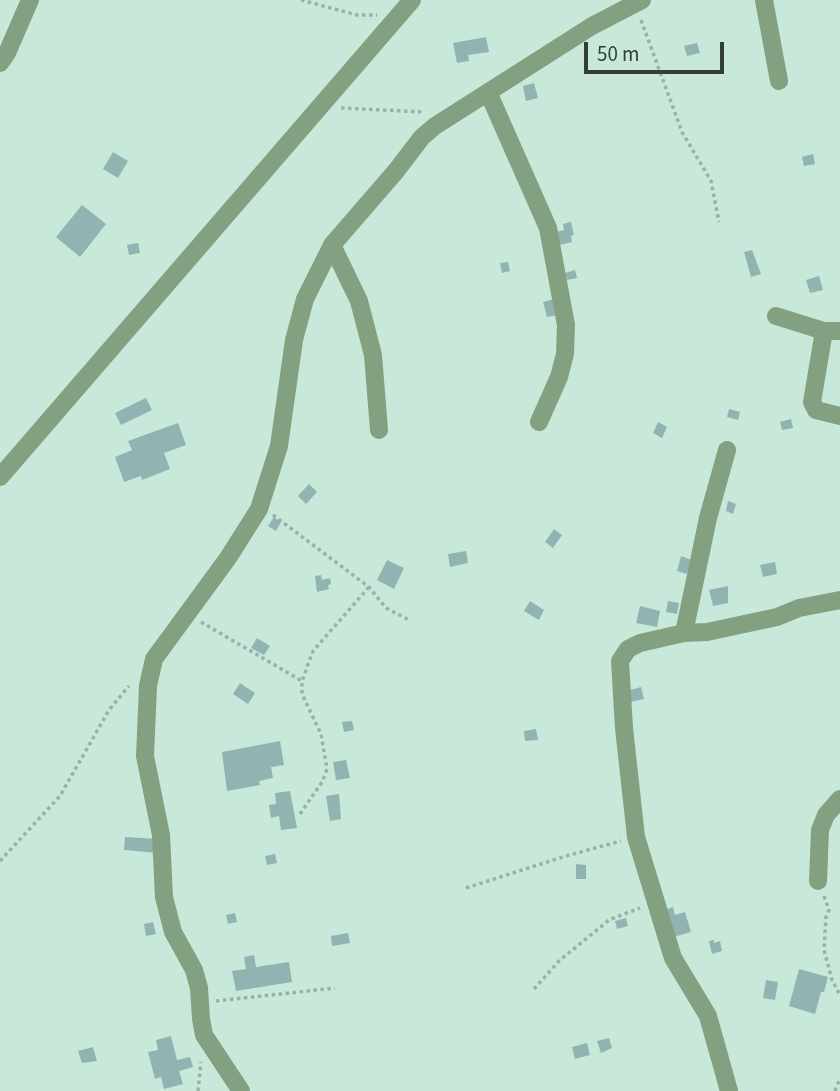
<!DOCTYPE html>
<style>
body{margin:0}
#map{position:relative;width:840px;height:1091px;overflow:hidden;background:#c8e8da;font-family:"Source Sans 3",sans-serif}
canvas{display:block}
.scale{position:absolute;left:584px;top:42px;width:140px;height:32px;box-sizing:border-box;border:4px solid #313e39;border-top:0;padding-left:9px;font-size:21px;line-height:24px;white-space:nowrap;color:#313e39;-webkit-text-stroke:5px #c8e8da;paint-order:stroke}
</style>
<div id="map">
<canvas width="840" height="1091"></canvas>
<div class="scale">50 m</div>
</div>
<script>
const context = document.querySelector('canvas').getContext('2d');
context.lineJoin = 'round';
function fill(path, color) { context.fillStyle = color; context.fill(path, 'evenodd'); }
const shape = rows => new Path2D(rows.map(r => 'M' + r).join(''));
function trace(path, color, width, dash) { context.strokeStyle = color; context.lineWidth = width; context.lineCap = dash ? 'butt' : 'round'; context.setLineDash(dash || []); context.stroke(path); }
fill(shape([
 [486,37,489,52,468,55,469,61,457,63,453,43],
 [697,43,700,53,687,56,684,46],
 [534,83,538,98,526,101,523,86],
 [113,152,128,161,118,178,103,169],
 [813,154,815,164,804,166,802,157],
 [82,205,106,224,80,257,56,237],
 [571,222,574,235,571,236,572,242,559,245,556,232,564,230,563,224],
 [138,243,140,253,129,255,127,245],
 [752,250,761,274,751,277,744,252],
 [508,262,510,271,502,273,500,263],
 [575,270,577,278,567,280,565,273],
 [819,276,823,290,810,293,806,280],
 [554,299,558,315,547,317,543,302],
 [146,398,152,410,121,425,115,413],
 [729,409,740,412,738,420,727,417],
 [791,419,793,428,782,430,780,422],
 [658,422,667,427,662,438,653,433],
 [178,423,186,445,164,453,170,469,142,480,141,476,124,482,115,457,132,450,128,441],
 [309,484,317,492,306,504,298,496],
 [728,501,736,504,733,514,726,511],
 [274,517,281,522,276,531,268,526],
 [554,529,562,535,553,548,545,542],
 [466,551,468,563,450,567,448,554],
 [681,556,691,560,687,574,677,571],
 [387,560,404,568,394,589,377,580],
 [775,562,777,574,763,577,760,565],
 [321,575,322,580,330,578,331,584,328,585,329,589,317,592,315,576],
 [728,586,728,603,713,606,709,590],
 [530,601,544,610,539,620,524,611],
 [668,601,679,603,677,614,666,612],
 [640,606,660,611,657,627,636,623],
 [257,638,270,646,264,655,251,648],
 [240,683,255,693,248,704,233,694],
 [641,687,644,699,626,703,623,692],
 [352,721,354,730,344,732,342,722],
 [536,729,538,740,525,741,524,731],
 [280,741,284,765,271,767,273,778,259,781,260,785,227,791,222,752],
 [346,760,350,778,336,780,333,762],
 [290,791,297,828,281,830,279,816,271,818,269,805,276,804,275,793],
 [339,794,341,819,330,821,326,796],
 [125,837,159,839,158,853,124,850],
 [275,854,277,863,267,865,265,856],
 [576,864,586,865,586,879,576,879],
 [673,907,675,915,685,912,691,932,670,938,662,911],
 [235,913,237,922,228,924,226,915],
 [626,918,628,926,617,929,615,921],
 [153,922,156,934,146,936,144,924],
 [348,933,350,943,332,946,331,936],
 [714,940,714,943,720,941,722,951,712,954,709,941],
 [254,955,256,967,289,962,292,982,236,991,232,971,246,969,244,957],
 [799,969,828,977,824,992,821,992,815,1014,789,1006],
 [766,980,778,982,775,1000,763,998],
 [171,1036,177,1060,190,1057,193,1067,179,1071,183,1084,164,1089,161,1077,155,1079,148,1052,158,1050,156,1040],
 [609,1038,612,1048,601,1053,597,1041],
 [587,1043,590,1055,575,1059,572,1047],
 [93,1047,97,1061,82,1063,78,1051]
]), '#91b4b2');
trace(shape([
 [301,0,357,15,377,15],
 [641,20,682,132,711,181,719,222],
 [341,108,424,112],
 [273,515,369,587,386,608,411,621],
 [201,622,302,681],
 [300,814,322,782,327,769,321,734,302,694,302,681,313,651,369,587],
 [0,861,60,796,109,710,129,686],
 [466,888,566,856,621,841],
 [824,896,829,910,826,917,824,950,832,980,840,995],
 [534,989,559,961,609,920,640,908],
 [216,1001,335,988],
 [198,1091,201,1062],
 [835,1091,840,1078]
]), '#98b2a7', 3.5, [3.5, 3.5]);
trace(shape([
 [764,0,779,81],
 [0,63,7,53,30,0],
 [488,92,548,228,566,325,565,354,559,377,539,422],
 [332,245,359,301,373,355,379,430],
 [776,316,824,331,840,331],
 [824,331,812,402,816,410,840,416],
 [0,477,412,0],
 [684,633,708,518,727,450],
 [818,881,820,830,826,815,840,799],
 [241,1091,204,1035,201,1019,199,988,194,970,173,932,164,897,161,835,145,756,148,686,154,659,228,558,259,509,279,446,294,340,305,299,332,245,396,171,422,137,435,126,592,26,642,0],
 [729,1091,708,1016,673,958,636,837,624,728,620,661,628,649,640,643,684,633,707,632,777,617,799,608,840,600]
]), '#83a081', 18);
</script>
